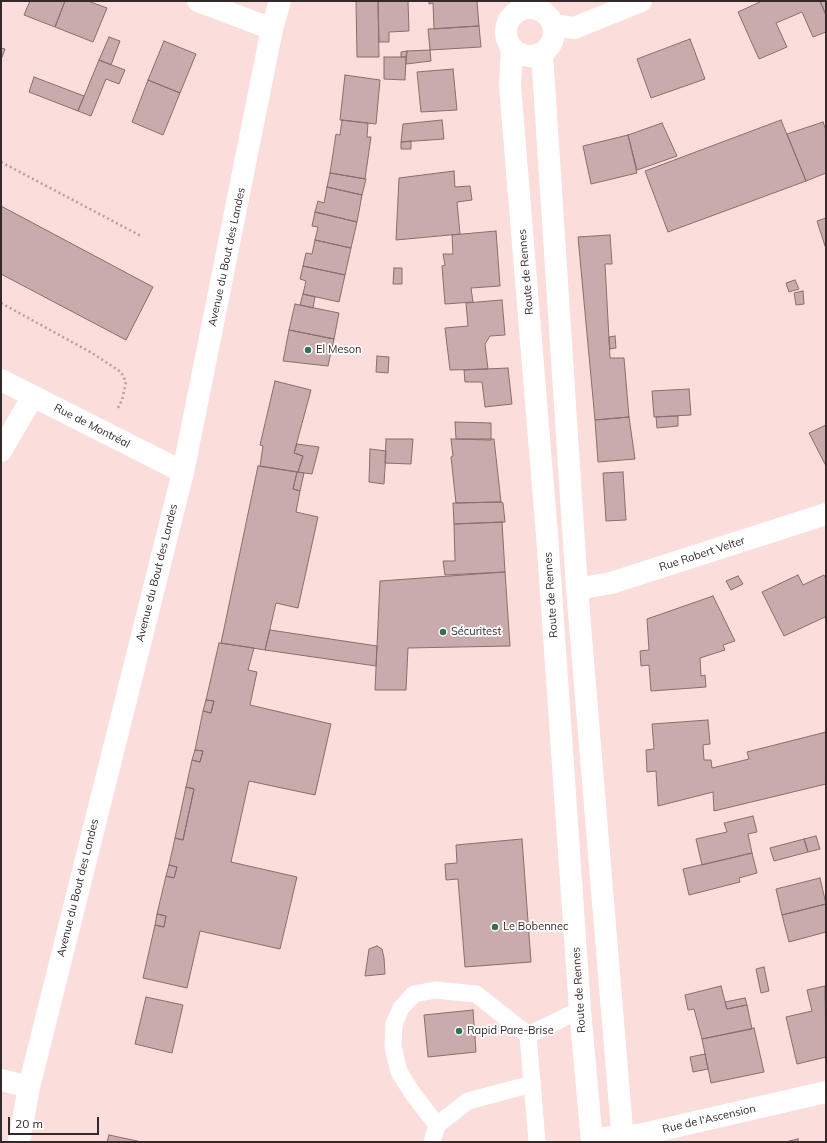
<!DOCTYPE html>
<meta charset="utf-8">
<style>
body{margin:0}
#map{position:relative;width:827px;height:1143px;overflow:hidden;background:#fbdddc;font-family:Mulish,sans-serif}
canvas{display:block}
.frame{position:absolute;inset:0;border:2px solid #342929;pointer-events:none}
.scale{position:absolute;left:8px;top:1117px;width:91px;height:18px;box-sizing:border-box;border:2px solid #342929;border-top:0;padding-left:5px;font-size:12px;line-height:14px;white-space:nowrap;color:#342929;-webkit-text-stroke:3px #fff;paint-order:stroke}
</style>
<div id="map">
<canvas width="827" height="1143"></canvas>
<div class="frame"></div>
<div class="scale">20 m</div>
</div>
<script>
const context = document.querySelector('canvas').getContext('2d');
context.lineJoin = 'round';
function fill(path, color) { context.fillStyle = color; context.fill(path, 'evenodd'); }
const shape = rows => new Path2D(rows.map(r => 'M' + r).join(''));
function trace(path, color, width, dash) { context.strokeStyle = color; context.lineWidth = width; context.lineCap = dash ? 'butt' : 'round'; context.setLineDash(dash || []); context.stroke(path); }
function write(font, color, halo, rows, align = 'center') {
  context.font = font + ' Mulish,sans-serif'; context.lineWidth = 3.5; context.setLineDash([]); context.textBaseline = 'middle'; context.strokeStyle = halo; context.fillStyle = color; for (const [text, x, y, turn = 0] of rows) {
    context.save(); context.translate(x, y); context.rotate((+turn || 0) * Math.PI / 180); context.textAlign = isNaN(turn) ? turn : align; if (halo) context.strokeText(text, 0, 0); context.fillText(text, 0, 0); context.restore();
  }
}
const building = shape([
 [30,1,65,1,55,27,24,15,30,1],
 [65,1,88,1,107,8,93,42,55,27,65,1],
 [356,1,378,1,379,57,357,57,356,1],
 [378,1,408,1,409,31,389,32,389,42,379,42,378,1],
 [429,1,477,1,479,26,434,29,433,3,429,4,429,1],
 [762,1,820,1,826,15,826,32,813,37,802,12,776,23,787,47,759,59,738,12,762,1],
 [820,1,826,1,826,15,820,1],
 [479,26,481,47,430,50,428,29,479,26],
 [109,37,120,41,111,65,99,60,109,37],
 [690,39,705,79,651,98,637,59,690,39],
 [164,41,196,54,180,93,148,80,164,41],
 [1,48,5,49,1,60,1,48],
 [430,50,431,61,406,64,407,51,430,50],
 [407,51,406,57,401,57,401,52,407,51],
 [384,57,406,57,405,80,384,79,384,57],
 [99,60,125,70,119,84,106,79,91,116,78,111,99,60],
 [453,69,457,110,421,112,417,72,453,69],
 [345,75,380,80,376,124,340,120,345,75],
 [34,77,84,96,78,111,29,92,34,77],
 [148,80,180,93,163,135,132,122,148,80],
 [342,120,368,123,367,137,371,137,365,179,330,173,336,134,340,135,342,120],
 [442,120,444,139,401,142,403,124,442,120],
 [781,120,806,181,668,232,645,171,781,120],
 [823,122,826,130,826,173,806,181,787,134,823,122],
 [662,123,677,156,637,170,628,135,662,123],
 [628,135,637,173,591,184,583,146,628,135],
 [411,141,411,149,401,149,401,142,411,141],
 [454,171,455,187,470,186,472,200,457,202,460,234,396,240,399,178,454,171],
 [330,173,366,179,362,195,327,187,330,173],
 [327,187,362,195,357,222,315,212,318,201,324,203,327,187],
 [1,206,153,287,126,340,1,274,1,206],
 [315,212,357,222,351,248,315,240,318,227,312,226,315,212],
 [826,218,826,249,817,221,826,218],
 [496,231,500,286,471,288,473,302,445,304,442,266,445,265,443,254,453,254,452,235,496,231],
 [610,235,612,264,605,264,610,358,624,358,629,417,595,420,578,237,610,235],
 [315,240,351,248,345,275,303,266,306,253,312,254,315,240],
 [303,266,345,275,339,302,303,294,306,281,300,279,303,266],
 [394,268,402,268,402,284,393,284,394,268],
 [795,280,799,289,789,292,786,283,795,280],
 [803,291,804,304,796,305,794,293,803,291],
 [303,294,315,297,313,308,300,305,303,294],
 [502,300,505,335,490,336,485,344,488,369,450,370,445,328,468,326,466,303,502,300],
 [295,304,339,313,334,339,289,330,295,304],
 [289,330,334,339,328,366,283,361,289,330],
 [615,336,616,348,610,349,609,337,615,336],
 [377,356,389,357,388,373,376,372,377,356],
 [508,368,512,404,485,407,482,382,465,382,464,370,508,368],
 [275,381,311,390,294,453,303,456,298,472,260,466,263,446,260,445,275,381],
 [689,389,691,415,654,417,652,391,689,389],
 [678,416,678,426,657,428,656,417,678,416],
 [629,417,635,459,598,462,595,420,629,417],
 [455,422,491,423,491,440,456,439,455,422],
 [826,425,826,466,809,433,826,425],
 [386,439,413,439,411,464,385,463,386,439],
 [451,439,494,439,501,502,456,503,451,457,453,456,451,439],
 [297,444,319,447,312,474,298,472,303,456,294,453,297,444],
 [370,449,386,451,384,484,369,482,370,449],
 [258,466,297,472,293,489,300,491,296,512,318,517,298,608,276,603,265,650,221,643,258,466],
 [297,472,304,473,300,491,293,489,297,472],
 [623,472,626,520,606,521,603,473,623,472],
 [501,502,503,503,505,522,454,524,453,503,501,502],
 [502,522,505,572,445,575,443,561,455,561,454,524,502,522],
 [505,572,510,646,408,648,406,690,375,690,380,581,505,572],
 [798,575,803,585,824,575,826,579,826,619,825,617,784,636,762,592,798,575],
 [738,576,743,584,731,590,726,581,738,576],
 [713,596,735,641,723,645,725,650,700,658,701,676,705,675,706,687,651,691,649,665,641,666,640,651,649,650,647,619,713,596],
 [270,630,377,646,376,666,265,650,270,630],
 [219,643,254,648,248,670,257,672,250,705,331,724,315,795,249,781,231,862,297,877,280,949,200,931,187,988,143,978,155,925,164,927,166,916,157,914,166,876,174,878,177,867,169,865,175,838,183,840,194,789,186,787,192,760,200,762,203,751,195,750,203,711,211,713,214,701,206,700,219,643],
 [206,700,214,701,211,713,203,711,206,700],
 [708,720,710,744,703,745,704,760,711,760,712,768,749,759,747,752,826,732,826,784,714,811,713,792,658,806,656,771,647,772,646,750,654,749,652,724,708,720],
 [195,750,203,751,200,762,192,760,195,750],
 [186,787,194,789,183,840,175,838,186,787],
 [753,816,757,832,748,834,752,853,702,865,696,839,727,832,724,823,753,816],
 [816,836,820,849,808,852,804,839,816,836],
 [522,839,531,962,465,967,458,879,446,880,445,864,457,863,456,845,522,839],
 [804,839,808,852,774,861,770,848,804,839],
 [752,853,757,873,739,878,740,882,689,895,683,869,752,853],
 [169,865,177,867,174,878,166,876,169,865],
 [820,878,826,904,782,915,776,889,820,878],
 [826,904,826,932,789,942,782,915,826,904],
 [157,914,166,916,164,927,155,925,157,914],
 [377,946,382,949,384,958,385,974,365,976,369,949,377,946],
 [764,967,769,991,761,993,756,969,764,967],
 [721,986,727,1009,747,1005,752,1029,702,1039,694,1009,688,1010,685,995,721,986],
 [825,986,826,1057,797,1064,786,1017,812,1011,807,990,825,986],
 [146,997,183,1005,172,1053,135,1044,146,997],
 [745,998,747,1005,727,1009,725,1002,745,998],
 [473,1010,476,1052,428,1057,424,1015,473,1010],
 [754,1028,764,1072,711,1083,702,1039,754,1028],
 [705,1054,708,1069,693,1072,690,1057,705,1054],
 [109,1135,142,1142,107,1142,109,1135],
 [798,1139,798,1142,785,1142,798,1139]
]);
fill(building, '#c8abaa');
trace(building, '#886e6d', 1);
trace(shape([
 [1,162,141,236],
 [1,303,92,353,121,372,126,382,122,400,117,410]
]), '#b59e9d', 2.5, [2, 3]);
trace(shape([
 [437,1125,413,1094,399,1072,393,1046,394,1024,401,1008,414,994,435,990,476,994,528,1035],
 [432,1142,437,1125,468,1101,532,1084],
 [537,1142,528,1035,580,1010]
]), '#fff', 17);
trace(shape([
 [198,1,272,29],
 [553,25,574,28,641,1],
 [1,380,183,472],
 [1,451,33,396],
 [577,589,611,583,826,514],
 [1,1080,29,1087],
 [592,1139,639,1135,826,1092]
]), '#fff', 22);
trace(shape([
 [19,1142,29,1087,183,472,272,29,280,1]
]), '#fff', 22);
trace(shape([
 '506 32a24 24 0 1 1 48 0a24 24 0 1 1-48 0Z',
 [512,48,510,86,547,535,580,1010,592,1142],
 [542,53,577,589,623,1142]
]), '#fff', 22);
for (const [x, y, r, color] of [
 [308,350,4,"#366e56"],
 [443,632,4,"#366e56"],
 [495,927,4,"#366e56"],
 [459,1031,4,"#366e56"]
]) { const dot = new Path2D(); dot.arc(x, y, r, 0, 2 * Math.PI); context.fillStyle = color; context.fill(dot); trace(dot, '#fff', 1.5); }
write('11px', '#342929', '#fff', [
 ["Avenue du Bout des Landes",227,257,-78],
 ["Route de Rennes",526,272,-95],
 ["Rue de Montréal",92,426,27],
 ["Rue Robert Velter",702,554,-18],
 ["Avenue du Bout des Landes",157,573,-76],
 ["Route de Rennes",551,595,-94],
 ["Avenue du Bout des Landes",78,888,-76],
 ["Route de Rennes",579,990,-94],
 ["Rue de l'Ascension",709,1119,-13]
]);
write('11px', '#342929', '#fff', [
 ["El Meson",316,350],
 ["Sécuritest",451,632],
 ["Le Bobennec",503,927],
 ["Rapid Pare-Brise",467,1031]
], 'left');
</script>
